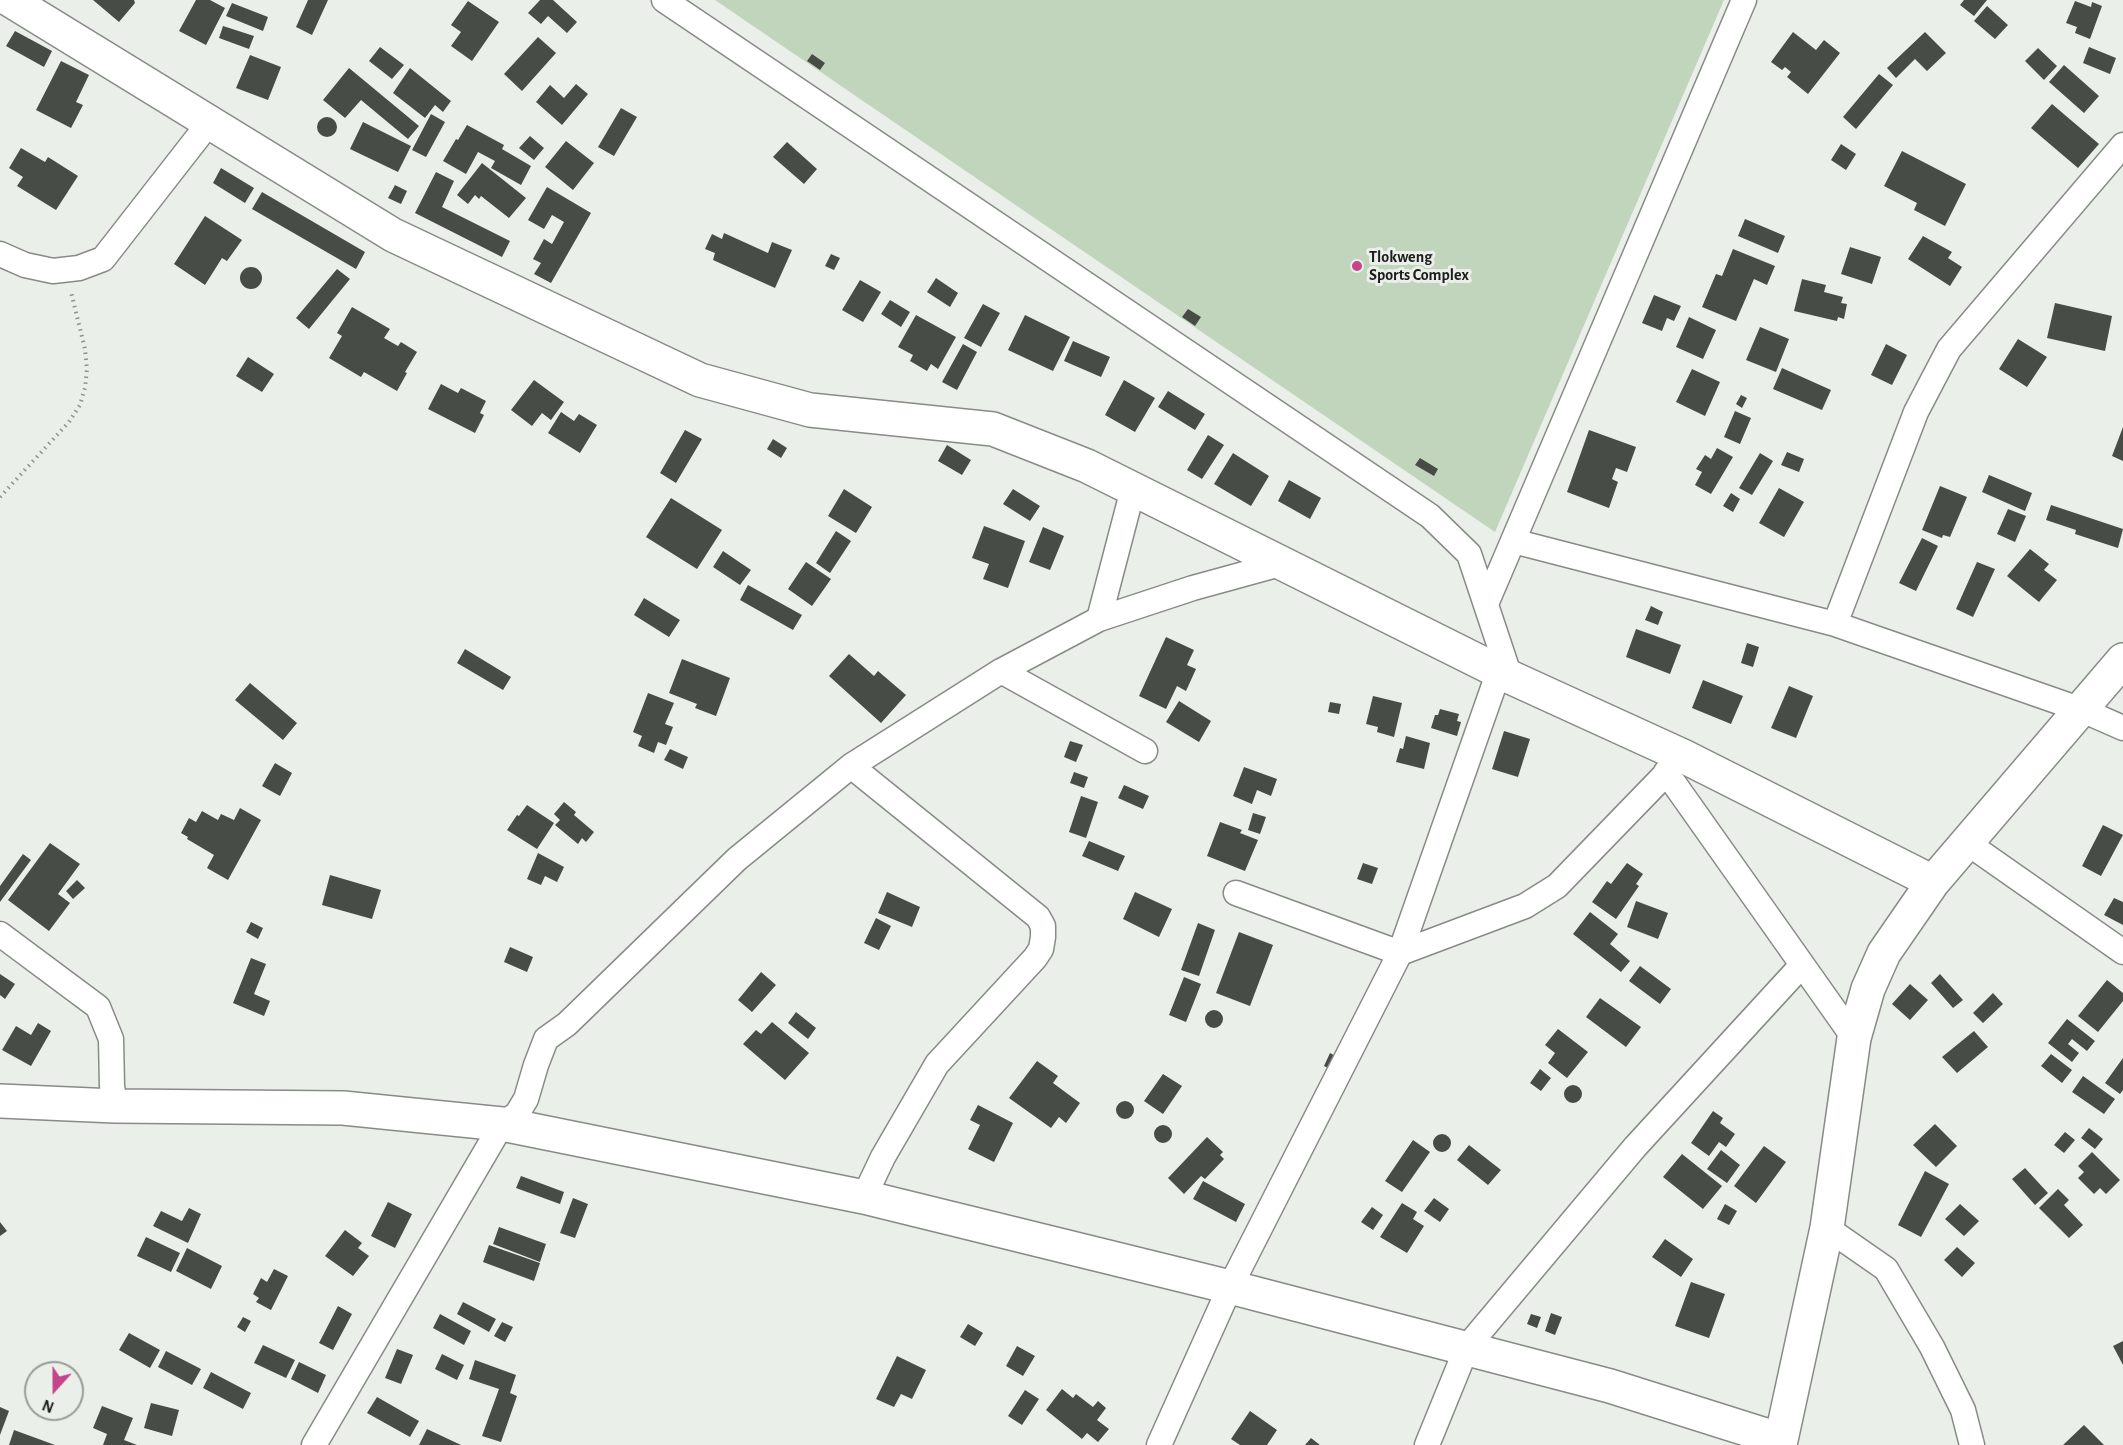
<!DOCTYPE html>
<style>
body{margin:0}
#map{position:relative;width:2123px;height:1445px;overflow:hidden;background:#eaf0e9;font-family:"Alegreya Sans",sans-serif}
canvas{display:block}
.north{position:absolute;left:24px;top:1361px;width:60px;height:60px;box-sizing:border-box;background:#eaf0e9;border:2px solid #989c97;border-radius:50%;rotate:201deg;font-size:16px;font-weight:700;line-height:24px;text-align:center;color:#1c1d1b}
.north::after{content:'';display:block;margin:auto;width:21px;height:27px;background:#c6448a;clip-path:polygon(50% 0,100% 100%,50% 72%,0 100%)}
</style>
<div id="map">
<canvas width="2123" height="1445"></canvas>
<div class="north">N</div>
</div>
<script>
const context = document.querySelector('canvas').getContext('2d');
context.lineJoin = 'round';
function fill(path, color) { context.fillStyle = color; context.fill(path, 'evenodd'); }
const shape = rows => new Path2D(rows.map(r => 'M' + r).join(''));
function trace(path, color, width, dash) { context.strokeStyle = color; context.lineWidth = width; context.lineCap = dash ? 'butt' : 'round'; context.setLineDash(dash || []); context.stroke(path); }
function write(font, color, halo, rows, align = 'center') {
  context.font = font + ' "Alegreya Sans",sans-serif'; context.lineWidth = 6; context.setLineDash([]); context.textBaseline = 'middle'; context.strokeStyle = halo; context.fillStyle = color; for (const [text, x, y, turn = 0] of rows) {
    context.save(); context.translate(x, y); context.rotate((+turn || 0) * Math.PI / 180); context.textAlign = isNaN(turn) ? turn : align; if (halo) context.strokeText(text, 0, 0); context.fillText(text, 0, 0); context.restore();
  }
}
fill(shape([
 [715,0,1724,0,1495,532]
]), '#c0d5bc');
fill(shape([
 [93,0,134,0,135,3,119,22],
 [196,0,210,0,225,8,206,45,179,31],
 [308,0,328,0,312,35,296,27],
 [540,0,553,0,577,22,567,33,548,16,541,24,528,13],
 [1964,0,1987,0,1974,16,1960,5],
 [468,1,499,22,472,61,451,46,461,32,451,25],
 [2075,1,2091,7,2092,2,2102,6,2090,39,2075,33,2077,27,2066,23],
 [232,3,268,17,263,31,226,16],
 [1987,6,2008,25,1995,39,1974,21],
 [223,26,254,36,249,49,219,38],
 [15,31,52,51,44,67,6,46],
 [1793,32,1816,50,1824,40,1840,53,1808,94,1787,77,1791,72,1785,67,1782,70,1771,62],
 [1925,32,1946,53,1927,71,1915,59,1896,78,1887,68],
 [538,37,556,53,522,91,504,74],
 [380,47,404,65,392,79,369,61],
 [2089,47,2116,58,2110,74,2083,63],
 [2038,48,2057,66,2044,80,2025,61],
 [812,54,825,63,820,70,807,61],
 [250,55,281,67,268,100,236,88],
 [61,61,89,75,76,102,83,105,71,128,36,110],
 [2064,65,2099,96,2084,113,2049,82],
 [349,68,419,126,408,139,361,100,345,118,323,100],
 [410,68,451,101,443,112,435,105,425,118,393,93],
 [1879,74,1893,85,1856,129,1843,117],
 [576,84,588,94,562,125,536,102,550,85,564,98],
 [2052,104,2099,144,2078,168,2031,128],
 [621,108,637,117,614,156,598,147],
 [431,114,445,122,426,157,412,150],
 '317 127a10 10 0 1 1 20 0a10 10 0 1 1-20 0Z',
 [363,122,411,146,398,172,350,149],
 [467,125,504,145,502,149,531,166,521,185,491,168,495,161,478,152,466,174,443,161,456,139,458,140],
 [530,136,544,148,534,160,519,148],
 [566,141,594,163,573,190,545,167],
 [787,142,817,169,804,184,773,157],
 [1841,144,1856,154,1846,170,1831,160],
 [21,148,45,162,48,157,78,176,56,210,17,186,23,177,9,168],
 [1902,151,1966,184,1945,226,1914,210,1917,203,1884,186],
 [482,163,526,198,509,218,481,196,479,199,475,195,468,204,457,195],
 [221,168,254,188,245,203,213,183],
 [436,172,454,181,442,207,510,241,502,257,415,213],
 [395,185,407,191,401,204,388,198],
 [547,187,591,213,551,283,534,274,541,263,533,259,544,239,552,244,564,222,552,215,544,229,528,220],
 [262,192,365,252,356,269,252,209],
 [205,216,242,240,227,261,222,258,205,285,174,264],
 [1745,219,1785,236,1778,253,1738,236],
 [724,233,768,253,772,242,792,250,775,288,713,260,715,253,705,249,712,234,722,239],
 [1923,236,1952,252,1948,258,1962,267,1950,286,1908,259],
 [1850,247,1881,257,1872,284,1841,274],
 [1733,249,1775,266,1767,285,1754,279,1736,321,1702,307,1716,274,1722,276],
 [831,254,840,258,834,270,825,266],
 '240 278a11 11 0 1 1 22 0a11 11 0 1 1-22 0Z',
 [337,269,350,279,309,329,296,318],
 [936,278,958,293,950,307,927,292],
 [1802,279,1826,285,1824,292,1843,297,1841,303,1847,304,1844,319,1838,317,1837,321,1794,311],
 [860,280,881,292,863,322,842,310],
 [1654,295,1681,306,1674,321,1667,318,1662,331,1642,323],
 [890,300,910,312,901,327,881,314],
 [2055,303,2112,316,2105,351,2047,338],
 [983,304,1000,313,981,347,964,338],
 [352,307,390,329,384,338,398,346,401,342,417,352,405,372,407,373,397,391,364,372,361,377,329,358,342,336,337,333],
 [1188,309,1201,317,1195,326,1182,317],
 [916,315,956,337,938,369,931,364,927,371,910,361,913,355,898,347],
 [1025,315,1070,337,1053,371,1008,350],
 [1689,317,1716,330,1703,359,1676,347],
 [1760,327,1789,339,1776,372,1746,360],
 [2018,339,2047,357,2027,387,1999,369],
 [1073,341,1110,357,1101,377,1064,361],
 [963,344,977,352,957,390,942,382],
 [1886,344,1907,355,1892,385,1871,375],
 [248,357,274,374,262,392,236,376],
 [1782,368,1831,390,1822,410,1773,389],
 [1692,369,1720,382,1705,416,1676,402],
 [534,380,564,402,551,420,542,413,532,426,511,410],
 [1124,380,1155,398,1135,432,1105,415],
 [441,384,458,393,461,388,486,401,480,413,484,415,475,433,428,409],
 [1168,391,1205,414,1195,430,1158,407],
 [1741,395,1747,398,1742,408,1736,404],
 [1735,411,1751,418,1740,444,1724,437],
 [561,412,574,421,579,414,597,425,580,453,548,433],
 [2123,427,2123,461,2112,456],
 [685,430,702,439,676,483,660,473],
 [1589,430,1636,447,1627,472,1616,468,1612,479,1618,482,1609,508,1567,492],
 [1208,435,1224,445,1202,479,1187,470],
 [773,439,787,448,781,458,767,449],
 [947,445,971,460,962,475,938,461],
 [1717,448,1733,457,1711,494,1695,485,1702,472,1696,469,1705,455,1711,459],
 [1787,452,1804,459,1799,472,1781,465],
 [1233,453,1269,476,1251,506,1214,484],
 [1760,453,1773,461,1752,495,1739,488],
 [1420,458,1438,469,1434,476,1415,465],
 [1989,475,2032,493,2025,511,1982,492],
 [1289,480,1321,498,1310,519,1278,501],
 [1940,486,1967,497,1950,537,1943,535,1942,538,1922,530],
 [1779,488,1804,502,1784,537,1759,523],
 [844,489,872,507,856,533,828,516],
 [1013,489,1040,506,1030,521,1003,504],
 [1731,493,1740,499,1733,512,1723,506],
 [671,498,722,530,697,569,646,537],
 [2051,505,2123,529,2118,548,2075,534,2076,530,2046,520],
 [2008,509,2026,516,2015,542,1997,534],
 [984,526,1025,541,1008,588,983,579,989,564,972,558],
 [1043,527,1064,536,1050,570,1029,562],
 [836,531,851,541,830,573,816,563],
 [1922,538,1938,546,1916,591,1899,583],
 [2030,549,2049,564,2044,570,2057,580,2039,602,2007,576],
 [723,551,751,570,740,585,713,567],
 [806,562,831,579,812,606,788,589],
 [1977,562,1995,569,1973,617,1956,609],
 [748,585,802,615,793,630,740,600],
 [644,598,680,620,669,637,634,615],
 [1651,606,1663,612,1658,625,1645,620],
 [1636,629,1681,645,1670,674,1626,657],
 [1166,637,1194,650,1187,665,1196,669,1186,691,1177,686,1166,709,1139,696],
 [1747,643,1759,647,1753,667,1741,663],
 [465,649,511,677,503,690,457,663],
 [849,654,874,676,878,671,906,695,881,723,829,676],
 [682,659,730,678,716,716,695,708,697,704,669,693],
 [1703,680,1743,696,1731,724,1692,708],
 [250,683,297,723,283,740,235,700],
 [1789,686,1813,696,1796,738,1771,728],
 [648,693,674,703,665,724,673,727,666,745,658,742,654,753,638,746,642,736,633,732],
 [1373,696,1402,703,1394,737,1377,732,1378,727,1366,724],
 [1179,701,1211,721,1199,742,1166,722],
 [1330,702,1341,704,1339,714,1328,712],
 [1440,709,1459,714,1457,721,1461,722,1457,736,1431,728,1435,715,1438,715],
 [1504,731,1530,739,1518,777,1492,769],
 [1406,736,1430,743,1424,769,1396,762,1400,748,1403,749],
 [1070,741,1083,745,1076,762,1064,757],
 [670,749,688,757,683,769,664,760],
 [275,763,292,773,280,796,262,786],
 [1244,767,1277,779,1271,796,1257,790,1252,804,1233,796],
 [1074,772,1088,777,1084,788,1070,783],
 [1124,785,1149,796,1143,809,1118,798],
 [1081,796,1098,802,1086,838,1069,832],
 [564,802,576,812,574,815,594,832,586,842,582,838,578,844,555,825,560,820,554,814],
 [527,805,554,823,537,849,507,830,517,815,519,816],
 [240,808,261,820,228,880,207,868,214,855,187,839,188,837,181,833,189,818,196,822,202,811,218,820,221,814,234,820],
 [1253,813,1266,817,1260,834,1248,830],
 [1220,822,1242,830,1240,833,1258,840,1245,871,1207,856],
 [2103,825,2123,835,2101,876,2082,866],
 [1089,841,1125,856,1118,871,1082,856],
 [50,843,80,864,58,894,70,903,49,931,8,900],
 [538,853,564,867,557,882,545,876,541,885,527,879],
 [23,854,31,860,0,902,0,886],
 [1363,863,1378,868,1372,884,1357,879],
 [1627,863,1643,874,1636,884,1639,886,1616,919,1592,902,1607,881,1611,884],
 [330,875,381,890,372,919,322,905],
 [77,880,85,888,73,899,66,891],
 [887,892,920,907,912,927,878,913],
 [1135,892,1172,909,1159,937,1123,919],
 [2114,898,2123,902,2123,925,2104,915],
 [1636,901,1668,913,1658,939,1627,927],
 [1590,912,1618,934,1610,944,1630,961,1621,972,1573,934],
 [876,918,891,926,879,950,864,943],
 [251,922,263,928,258,939,246,932],
 [1198,923,1215,930,1199,976,1181,970],
 [1239,932,1273,945,1250,1006,1216,993],
 [510,947,533,957,527,972,504,962],
 [251,958,266,964,254,994,270,1001,264,1016,233,1003],
 [1640,966,1671,989,1660,1004,1629,981],
 [761,972,776,985,752,1012,738,1000],
 [0,974,15,984,5,999,0,995],
 [1940,974,1963,1000,1953,1008,1931,983],
 [1184,977,1201,984,1186,1022,1169,1015],
 [2107,980,2123,993,2123,1001,2098,1032,2078,1016],
 [1910,984,1928,1000,1910,1020,1892,1004],
 [1993,993,2003,1004,1983,1023,1973,1013],
 [1600,998,1641,1027,1626,1047,1586,1017],
 '1205 1019a9 9 0 1 1 18 0a9 9 0 1 1-18 0Z',
 [796,1012,816,1028,808,1039,788,1023],
 [2067,1019,2095,1041,2087,1051,2072,1039,2068,1044,2079,1053,2072,1062,2048,1043],
 [772,1022,809,1053,785,1080,743,1044,756,1030,761,1034],
 [38,1023,51,1031,31,1066,2,1050,16,1026,31,1035],
 [1558,1029,1588,1052,1567,1078,1548,1063,1555,1053,1545,1045],
 [1974,1031,1988,1047,1957,1073,1942,1057],
 [1330,1053,1339,1058,1332,1070,1324,1066],
 [2051,1054,2072,1070,2062,1083,2041,1066],
 [2123,1058,2123,1090,2120,1094,2105,1083],
 [1037,1061,1058,1076,1053,1083,1080,1103,1066,1123,1059,1117,1051,1128,1009,1098],
 [1540,1069,1551,1078,1541,1091,1530,1083],
 [1163,1074,1182,1086,1163,1114,1144,1101],
 [2083,1076,2115,1099,2104,1114,2072,1092],
 '1564 1094a9 9 0 1 1 18 0a9 9 0 1 1-18 0Z',
 '1116 1110a9 9 0 1 1 18 0a9 9 0 1 1-18 0Z',
 [978,1105,1013,1123,994,1162,968,1149,980,1125,970,1120],
 [1713,1111,1723,1118,1720,1123,1735,1134,1726,1147,1719,1142,1709,1156,1691,1143],
 [1935,1124,1957,1146,1936,1167,1913,1145],
 '1154 1134a9 9 0 1 1 18 0a9 9 0 1 1-18 0Z',
 [2089,1128,2103,1139,2095,1149,2081,1138],
 [2065,1132,2075,1140,2064,1153,2054,1145],
 '1433 1143a9 9 0 1 1 18 0a9 9 0 1 1-18 0Z',
 [1207,1137,1223,1152,1220,1155,1224,1159,1205,1179,1201,1176,1184,1194,1168,1178],
 [1413,1140,1430,1152,1402,1192,1385,1181],
 [1469,1145,1501,1170,1488,1185,1457,1160],
 [1764,1146,1786,1162,1756,1203,1734,1186],
 [1721,1150,1740,1165,1727,1183,1707,1169],
 [2092,1152,2120,1180,2106,1194,2100,1188,2094,1194,2078,1178,2084,1172,2078,1166],
 [1682,1154,1722,1186,1703,1209,1663,1177],
 [2025,1168,2048,1193,2035,1205,2012,1179],
 [1925,1171,1949,1184,1921,1237,1898,1225],
 [521,1176,564,1192,560,1204,516,1188],
 [1203,1181,1245,1204,1236,1222,1193,1199],
 [2058,1189,2069,1200,2064,1205,2083,1225,2069,1238,2039,1208],
 [573,1198,588,1204,575,1238,560,1233],
 [1434,1198,1449,1209,1440,1222,1424,1211],
 [388,1202,412,1214,395,1248,371,1236],
 [1402,1203,1417,1212,1413,1219,1424,1226,1407,1253,1380,1237],
 [1725,1204,1737,1211,1729,1225,1717,1219],
 [1960,1204,1979,1221,1964,1236,1945,1219],
 [1372,1207,1383,1215,1373,1230,1361,1222],
 [189,1208,201,1214,188,1243,153,1226,161,1211,182,1221],
 [0,1222,7,1231,0,1236],
 [499,1227,546,1244,540,1262,493,1244],
 [345,1230,362,1243,358,1248,369,1256,353,1276,325,1256],
 [146,1237,180,1253,171,1272,137,1256],
 [1665,1239,1693,1259,1681,1277,1652,1257],
 [489,1245,540,1263,534,1281,483,1262],
 [1957,1247,1975,1263,1962,1277,1944,1260],
 [187,1248,222,1266,211,1289,176,1271],
 [274,1269,288,1276,271,1310,256,1302,259,1298,253,1294,261,1278,267,1282],
 [1691,1282,1725,1294,1709,1338,1675,1326],
 [463,1302,496,1319,489,1332,457,1314],
 [338,1306,352,1314,333,1350,319,1343],
 [1551,1313,1562,1317,1555,1335,1545,1331],
 [440,1314,471,1331,464,1345,433,1328],
 [1531,1314,1541,1317,1537,1328,1527,1324],
 [243,1317,251,1321,245,1332,237,1327],
 [502,1322,513,1327,505,1342,494,1336],
 [968,1324,983,1333,975,1346,960,1337],
 [129,1333,160,1350,150,1368,119,1350],
 [2123,1341,2123,1365,2113,1346],
 [263,1345,295,1360,286,1378,254,1363],
 [1017,1346,1035,1356,1023,1376,1006,1366],
 [397,1349,413,1355,401,1384,385,1378],
 [166,1351,201,1369,192,1385,158,1367],
 [442,1354,464,1365,457,1380,435,1369],
 [897,1356,926,1370,912,1399,901,1394,894,1407,876,1399],
 [475,1360,516,1375,510,1393,517,1396,501,1442,482,1436,499,1389,469,1379],
 [299,1362,326,1375,318,1393,291,1379],
 [211,1372,251,1393,243,1409,203,1388],
 [1062,1389,1073,1398,1076,1394,1093,1407,1098,1401,1106,1408,1097,1420,1109,1429,1098,1442,1087,1433,1082,1439,1046,1410],
 [1025,1390,1039,1399,1022,1425,1008,1416],
 [377,1397,419,1421,410,1437,367,1413],
 [151,1403,179,1410,172,1436,144,1428],
 [102,1406,133,1418,124,1440,137,1445,103,1445,107,1434,93,1428],
 [0,1407,9,1411,0,1435],
 [1250,1411,1277,1430,1267,1445,1240,1445,1231,1439],
 [2084,1425,2104,1445,2063,1445],
 [427,1429,461,1445,419,1445],
 [14,1430,55,1445,9,1445],
 [1311,1438,1320,1445,1305,1445]
]), '#484c47');
const street = shape([
 [664,0,1430,516,1469,554,1510,677],
 [0,254,25,265,53,271,79,268,103,259,209,123],
 [1513,541,1835,624,2082,710,2123,728],
 [1486,604,1744,0],
 [1099,619,1133,489],
 [1835,624,1916,412,1949,349,2123,145],
 [1001,671,1145,751],
 [851,766,1038,917,1043,926,1043,937,1041,949,1035,958,937,1064,883,1157,864,1197],
 [1666,772,1854,1038],
 [1966,842,2123,952],
 [1236,893,1400,953,1525,906,1557,886,1683,756],
 [0,934,98,1007,111,1039,112,1086,115,1106],
 [1827,1228,1886,1269,1932,1347,1963,1410,1972,1445],
 [314,1445,502,1124,517,1114,526,1099,536,1065,546,1039,567,1024,737,859,851,766,1001,671,1099,619,1193,588,1284,563],
 [1159,1445,1230,1287,1400,953,1499,671],
 [1427,1445,1467,1347,1635,1147,1802,965]
]);
const secondary = shape([
 [10,0,393,235,700,380,810,410,993,429,1087,466,1510,677,1683,756,1933,882],
 [0,1101,115,1106,343,1108,502,1124,864,1197,1230,1287,1610,1386,1781,1440,1827,1228,1854,1038,1868,989,1884,953,1933,882,2123,660]
]);
trace(street, '#878b86', 27);
trace(secondary, '#878b86', 36);
trace(shape([
 [0,497,69,422,80,405,85,388,87,369,85,349,71,292]
]), '#8f938e', 4, [1.5, 4.5]);
trace(street, '#fff', 24);
trace(secondary, '#fff', 33);
for (const [x, y, r, color] of [
 [1357,266,6,"#c6448a"]
]) { const dot = new Path2D(); dot.arc(x, y, r, 0, 2 * Math.PI); context.fillStyle = color; context.fill(dot); trace(dot, '#eaf0e9', 2); }
write('bold 16px', '#1c1d1b', '#eaf0e9', [
 ["Tlokweng",1369,257],
 ["Sports Complex",1369,275]
], 'left');
</script>
